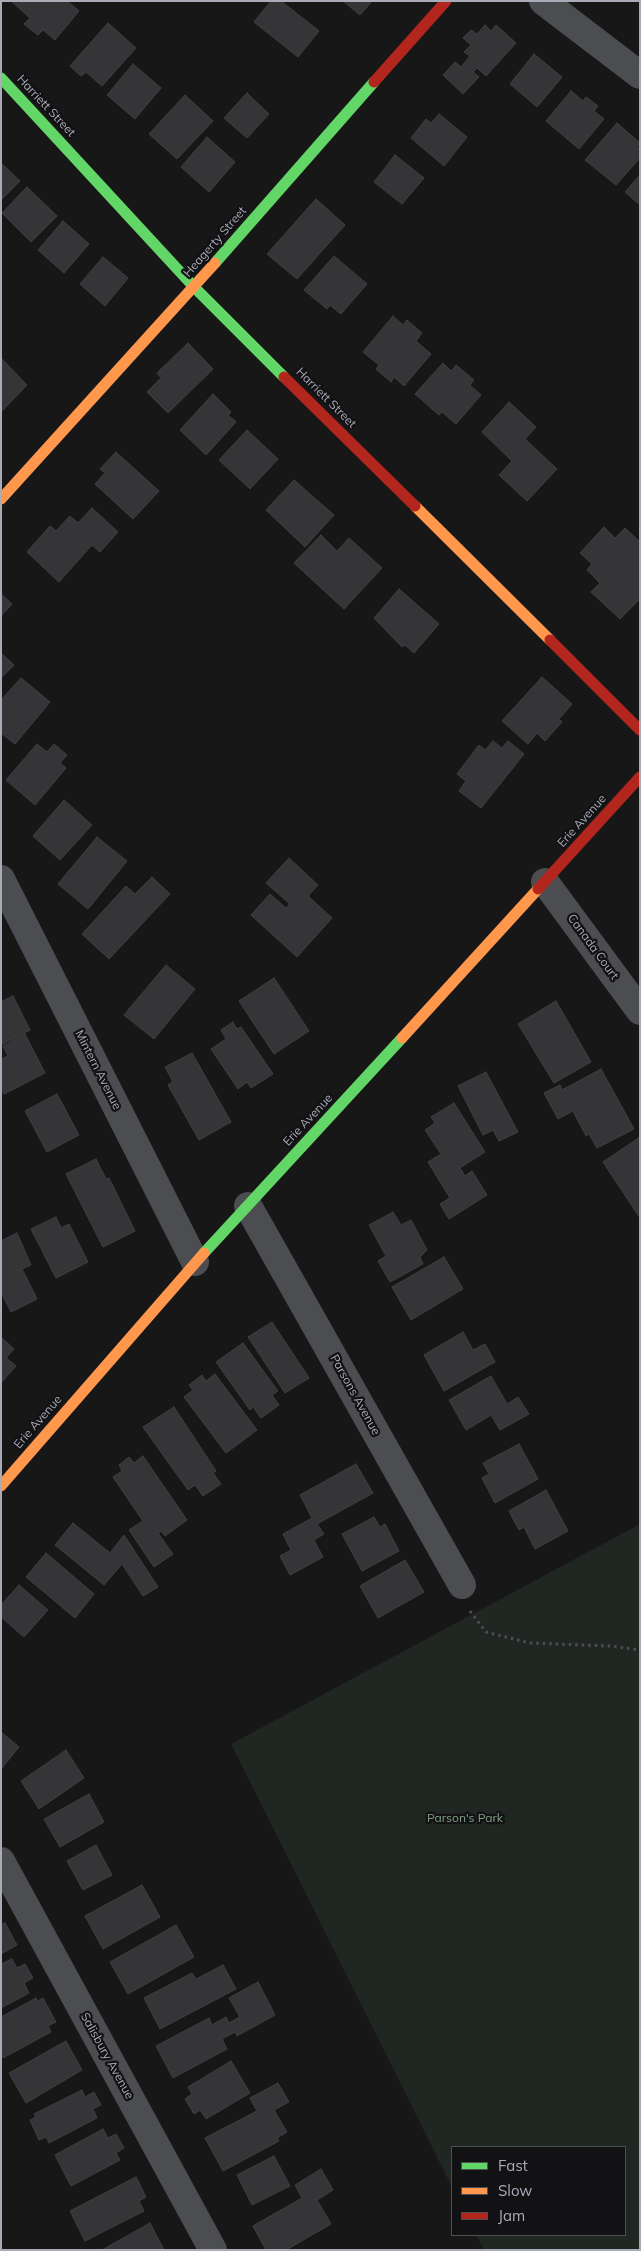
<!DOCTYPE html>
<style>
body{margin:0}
#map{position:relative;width:641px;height:2251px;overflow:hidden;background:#171717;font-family:Mulish,sans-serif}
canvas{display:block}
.frame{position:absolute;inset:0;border:2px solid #a9acb7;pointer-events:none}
.legend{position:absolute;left:451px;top:2146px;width:175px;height:90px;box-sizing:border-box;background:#121113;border:1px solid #4e4f55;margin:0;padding:6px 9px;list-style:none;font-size:15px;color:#a9acb7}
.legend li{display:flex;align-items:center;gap:10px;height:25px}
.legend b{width:25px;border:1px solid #4e4f55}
</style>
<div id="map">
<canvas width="641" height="2251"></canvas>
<div class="frame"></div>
<ul class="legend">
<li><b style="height:6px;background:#63d668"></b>Fast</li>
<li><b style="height:6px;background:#ff974d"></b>Slow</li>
<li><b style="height:6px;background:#b3261e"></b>Jam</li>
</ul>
</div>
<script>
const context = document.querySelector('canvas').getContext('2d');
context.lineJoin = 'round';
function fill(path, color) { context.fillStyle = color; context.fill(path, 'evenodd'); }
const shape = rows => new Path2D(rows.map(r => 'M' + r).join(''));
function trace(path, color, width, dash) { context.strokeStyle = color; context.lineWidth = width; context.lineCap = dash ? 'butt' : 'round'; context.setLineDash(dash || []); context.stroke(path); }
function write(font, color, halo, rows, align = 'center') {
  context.font = font + ' Mulish,sans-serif'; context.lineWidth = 4.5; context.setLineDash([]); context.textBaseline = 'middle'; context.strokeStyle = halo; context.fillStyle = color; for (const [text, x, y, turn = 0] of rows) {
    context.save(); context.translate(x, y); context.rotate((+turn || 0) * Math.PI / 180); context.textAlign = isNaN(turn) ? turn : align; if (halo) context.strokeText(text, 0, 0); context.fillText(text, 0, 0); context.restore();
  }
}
fill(shape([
 [640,1524,640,2250,484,2250,476,2235,625,2235,625,2147,452,2147,452,2187,231,1744]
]), '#202621');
const building = shape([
 [11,1,67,1,79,11,55,40,43,30,38,35,24,24,30,18,11,1],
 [271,1,281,1,319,31,298,57,254,22,271,1],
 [343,1,372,1,360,15,343,1],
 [108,23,136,48,102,86,86,72,81,76,70,66,108,23],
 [485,25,491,31,496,25,516,43,486,76,477,68,473,72,479,77,463,94,443,75,455,62,461,67,470,56,464,52,471,45,463,38,471,30,477,34,485,25],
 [534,54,562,77,537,107,510,84,534,54],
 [133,64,161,88,135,119,107,95,133,64],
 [571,91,583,101,586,97,598,106,594,111,604,119,579,149,546,121,571,91],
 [247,93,269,114,247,138,224,118,247,93],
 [185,95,213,121,177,159,149,134,185,95],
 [439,114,467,137,444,166,411,138,426,119,431,123,439,114],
 [617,123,640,143,637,147,640,150,640,158,616,185,585,160,617,123],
 [207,137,235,162,209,192,181,167,207,137],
 [395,155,424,178,402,204,374,182,395,155],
 [1,163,20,181,1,200,1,163],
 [640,175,640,205,625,192,640,175],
 [27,187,57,216,31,242,2,213,27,187],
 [316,199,345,225,297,279,267,254,316,199],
 [63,221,89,244,64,273,38,250,63,221],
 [334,256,367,284,341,314,330,305,327,309,304,290,334,256],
 [103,257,128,278,105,306,80,284,103,257],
 [393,316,403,325,407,320,422,333,416,341,431,354,404,386,394,377,391,382,376,369,379,365,363,352,393,316],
 [188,343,213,369,168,413,147,392,161,378,157,373,188,343],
 [1,358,27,385,1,412,1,358],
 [443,363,451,371,456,365,474,380,470,385,481,395,456,424,442,412,439,415,415,394,443,363],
 [213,394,231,412,228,415,236,422,206,455,180,430,213,394],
 [509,402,536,427,525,439,557,469,527,501,499,475,512,461,482,432,509,402],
 [247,430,278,459,250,489,219,460,247,430],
 [116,452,159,491,133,519,95,484,105,473,100,469,116,452],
 [294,480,334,515,305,547,266,510,294,480],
 [92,508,118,532,100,552,92,545,59,582,27,552,50,526,56,531,70,516,78,523,92,508],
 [604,527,615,538,625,528,640,542,640,599,620,619,591,592,600,583,587,570,592,564,580,553,604,527],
 [321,535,337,551,349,538,382,568,344,609,294,563,321,535],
 [399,589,439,624,414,653,405,645,402,647,374,618,399,589],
 [1,594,12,604,1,616,1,594],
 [1,653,14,665,1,678,1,653],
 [542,677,572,704,559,719,562,722,545,741,537,733,528,744,502,721,542,677],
 [21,678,50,702,15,744,1,733,1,700,21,678],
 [493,741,502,748,508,741,524,754,481,808,459,791,466,781,457,774,479,745,485,750,493,741],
 [37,744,47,752,54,744,67,755,60,763,66,768,35,805,6,780,37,744],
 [64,800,92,825,60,860,33,836,64,800],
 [97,837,127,861,88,909,58,884,97,837],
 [289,858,318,885,308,896,332,918,297,957,251,915,270,894,286,908,290,904,266,883,289,858],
 [152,877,170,894,109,959,82,934,126,886,135,894,152,877],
 [166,965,195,989,154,1039,124,1015,166,965],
 [274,978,309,1031,274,1054,239,1001,274,978],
 [13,996,30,1030,1,1045,1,1002,13,996],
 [556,1001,591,1062,554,1083,518,1024,556,1001],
 [233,1022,237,1029,241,1027,273,1074,251,1088,247,1082,238,1089,211,1049,226,1039,221,1030,233,1022],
 [25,1034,45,1073,4,1094,1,1088,1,1059,8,1056,3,1046,25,1034],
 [192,1053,231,1122,199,1140,168,1085,173,1082,165,1067,192,1053],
 [601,1069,634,1129,597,1148,589,1134,586,1136,573,1111,558,1119,544,1093,560,1085,562,1090,601,1069],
 [486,1072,518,1132,499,1141,493,1130,483,1135,458,1086,486,1072],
 [57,1094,79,1135,47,1152,25,1111,57,1094],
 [454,1103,485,1152,460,1168,465,1176,472,1171,487,1195,449,1219,440,1204,450,1198,428,1162,441,1154,425,1130,435,1123,431,1117,454,1103],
 [640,1137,640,1218,603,1162,640,1137],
 [96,1159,106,1179,109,1178,135,1231,103,1247,66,1174,96,1159],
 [393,1212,401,1225,411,1220,427,1250,420,1257,423,1264,390,1282,378,1261,386,1256,369,1225,393,1212],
 [56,1217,61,1228,69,1224,88,1262,56,1278,31,1229,56,1217],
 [17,1233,31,1265,22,1269,37,1299,11,1312,1,1292,1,1241,17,1233],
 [444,1257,463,1289,411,1320,392,1287,444,1257],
 [272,1322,309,1378,285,1393,248,1337,272,1322],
 [463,1332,473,1350,485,1344,495,1362,444,1391,424,1355,463,1332],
 [1,1337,14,1349,6,1358,16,1366,1,1383,1,1337],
 [243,1343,278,1391,272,1395,279,1405,261,1418,253,1407,250,1410,216,1362,243,1343],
 [215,1374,257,1430,226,1453,184,1397,193,1390,189,1385,202,1375,206,1381,215,1374],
 [491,1376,507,1404,518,1397,529,1414,500,1430,491,1415,466,1430,449,1400,491,1376],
 [174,1407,216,1471,213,1473,221,1484,203,1496,195,1485,188,1490,143,1427,174,1407],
 [519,1444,538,1479,495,1503,482,1478,489,1474,483,1463,519,1444],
 [143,1456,187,1520,165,1536,161,1531,158,1533,173,1554,154,1567,129,1530,143,1521,113,1477,122,1471,119,1465,129,1457,134,1463,143,1456],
 [356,1464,373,1493,317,1524,324,1534,314,1540,323,1557,290,1575,280,1556,291,1550,283,1534,312,1518,300,1495,356,1464],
 [546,1490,568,1531,535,1549,524,1527,519,1530,509,1511,546,1490],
 [374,1517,380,1527,385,1524,399,1551,362,1571,342,1534,374,1517],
 [73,1523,110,1553,124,1535,158,1587,143,1596,122,1564,104,1585,55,1545,73,1523],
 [46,1553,94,1594,75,1618,26,1577,46,1553],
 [405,1560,424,1592,378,1618,360,1586,405,1560],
 [19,1585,48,1610,24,1637,1,1617,1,1605,19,1585],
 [1,1732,19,1747,2,1768,1,1768,1,1732],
 [66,1750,84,1778,39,1809,21,1781,66,1750],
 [89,1794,104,1822,60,1847,44,1819,89,1794],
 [96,1845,112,1875,83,1890,67,1861,96,1845],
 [142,1885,160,1917,103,1949,85,1916,142,1885],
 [5,1923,17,1945,1,1954,1,1925,5,1923],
 [176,1925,194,1957,128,1994,110,1962,176,1925],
 [12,1959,17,1968,25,1964,33,1978,24,1983,29,1993,1,2008,1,1964,12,1959],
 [223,1965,236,1989,160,2029,144,1998,192,1973,196,1979,223,1965],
 [258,1982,275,2015,237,2036,235,2032,222,2039,227,2049,173,2078,156,2046,209,2018,212,2025,226,2017,229,2023,240,2017,229,1998,258,1982],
 [36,1998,38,2001,43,1998,56,2022,48,2026,51,2032,3,2058,1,2055,1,2017,36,1998],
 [66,2041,82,2070,26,2103,9,2073,66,2041],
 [231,2061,250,2093,206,2119,200,2110,194,2114,185,2099,192,2094,188,2087,231,2061],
 [278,2083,289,2102,274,2110,287,2132,277,2138,279,2141,223,2171,205,2138,257,2111,250,2098,278,2083],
 [82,2090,85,2097,94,2092,101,2105,93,2109,97,2118,49,2143,46,2137,39,2140,30,2120,36,2117,34,2114,82,2090],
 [103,2129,108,2138,116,2134,124,2148,116,2153,120,2160,71,2186,55,2155,103,2129],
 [274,2156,290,2186,252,2205,237,2175,274,2156],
 [321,2169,333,2190,317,2200,331,2224,286,2250,266,2250,253,2226,302,2198,295,2185,321,2169],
 [136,2177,146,2197,139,2201,144,2211,85,2241,70,2211,136,2177],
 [150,2223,164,2250,102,2250,150,2223]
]);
fill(building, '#353537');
trace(building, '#404043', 1);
trace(shape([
 [470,1611,486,1632,530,1643,611,1646,640,1650]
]), '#4d4e51', 3, [2.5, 4]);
trace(shape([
 [543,1,640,75],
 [1,879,195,1262],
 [545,882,640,1011],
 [248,1206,462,1585],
 [1,1861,213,2250]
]), '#4c4d50', 28);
trace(shape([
 [1,78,194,287,284,377],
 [215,263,374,82],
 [204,1253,402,1038]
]), '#63d668', 11);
trace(shape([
 [1,499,215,263],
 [415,506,550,640],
 [402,1038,538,889],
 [1,1486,204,1253]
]), '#ff974d', 11);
trace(shape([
 [374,82,446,1],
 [284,377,415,506],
 [550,640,640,730],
 [538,889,640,777]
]), '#b3261e', 11);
write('12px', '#a9acb7', '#121113', [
 ["Harriett Street",46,106,47],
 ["Heagerty Street",215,242,-49],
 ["Harriett Street",326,398,45],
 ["Erie Avenue",582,821,-48],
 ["Canada Court",593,947,54],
 ["Mintern Avenue",98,1070,63],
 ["Erie Avenue",308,1120,-47],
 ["Parsons Avenue",355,1395,61],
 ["Erie Avenue",38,1422,-49],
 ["Salisbury Avenue",107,2056,61]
]);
write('12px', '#81a187', '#121113', [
 ["Parson's Park",465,1818]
]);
</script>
